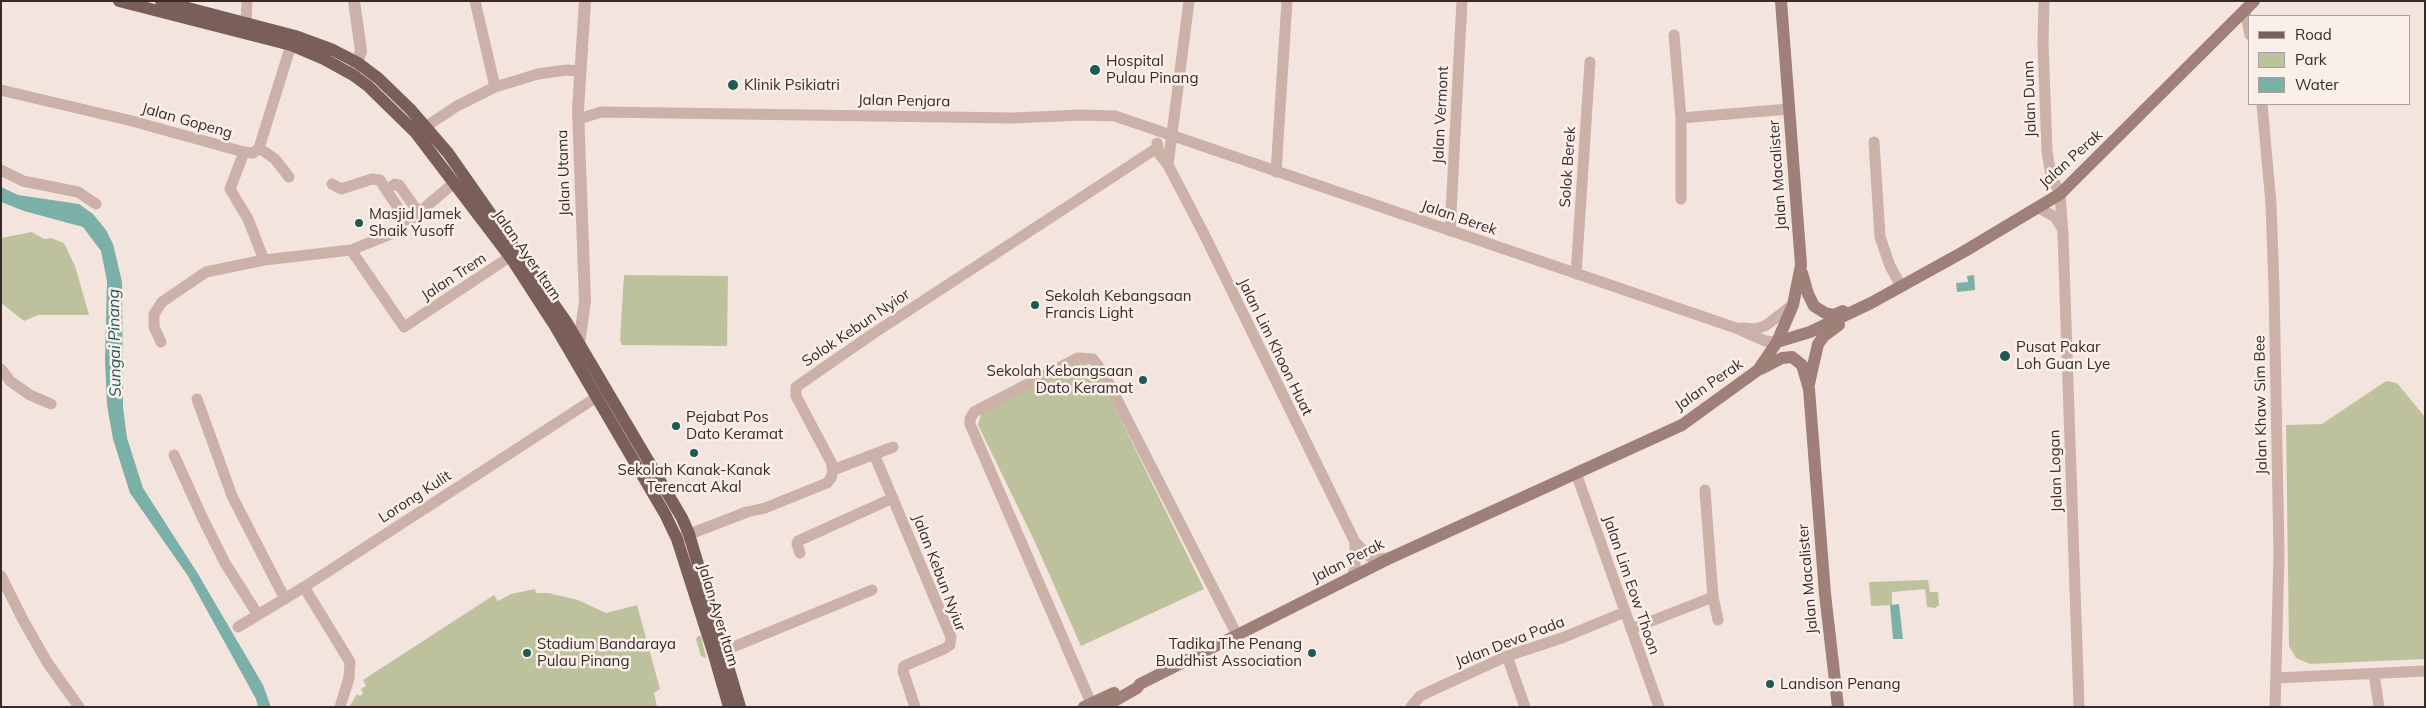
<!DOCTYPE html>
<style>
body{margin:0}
#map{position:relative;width:2426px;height:708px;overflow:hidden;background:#f3e4dd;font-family:Mulish,sans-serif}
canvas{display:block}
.frame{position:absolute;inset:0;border:2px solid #382a28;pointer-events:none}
.legend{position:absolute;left:2248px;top:15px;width:162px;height:90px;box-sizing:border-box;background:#faefe9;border:1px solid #aca09c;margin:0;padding:6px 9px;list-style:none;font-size:15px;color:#382a28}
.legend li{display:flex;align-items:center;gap:10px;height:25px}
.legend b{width:25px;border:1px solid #aca09c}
</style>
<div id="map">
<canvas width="2426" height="708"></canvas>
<div class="frame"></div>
<ul class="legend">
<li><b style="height:6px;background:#7a5e59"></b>Road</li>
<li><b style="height:14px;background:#bdc29c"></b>Park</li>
<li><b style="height:14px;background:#7bb0a8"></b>Water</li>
</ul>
</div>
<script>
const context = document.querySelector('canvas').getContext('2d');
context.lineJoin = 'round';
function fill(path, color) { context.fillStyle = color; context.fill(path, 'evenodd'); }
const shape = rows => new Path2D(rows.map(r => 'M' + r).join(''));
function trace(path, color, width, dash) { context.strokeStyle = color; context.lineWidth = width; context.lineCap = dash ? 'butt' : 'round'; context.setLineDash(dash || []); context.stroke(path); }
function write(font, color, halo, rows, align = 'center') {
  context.font = font + ' Mulish,sans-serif'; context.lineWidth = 5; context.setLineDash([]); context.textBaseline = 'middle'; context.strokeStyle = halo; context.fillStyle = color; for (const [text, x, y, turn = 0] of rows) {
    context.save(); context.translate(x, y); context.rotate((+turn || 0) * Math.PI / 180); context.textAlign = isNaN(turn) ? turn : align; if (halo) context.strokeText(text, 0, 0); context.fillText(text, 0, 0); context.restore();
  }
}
fill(shape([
 [32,232,44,239,51,238,64,243,75,266,89,315,38,315,24,321,1,303,1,238],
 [624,275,728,276,727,346,622,345,620,340],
 [1077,364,1086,364,1098,373,1204,589,1081,646,1035,542,978,425,981,414],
 [2386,381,2397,383,2425,417,2425,659,2310,664,2296,658,2289,646,2286,425,2322,424],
 [1928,580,1930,592,1938,592,1939,605,1935,608,1927,607,1925,589,1892,592,1892,605,1871,606,1869,582],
 [535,589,536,593,548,593,578,600,606,613,637,605,660,689,654,693,657,707,349,707,357,694,360,696,363,693,361,689,366,686,363,680,494,595,498,601,511,594],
 [698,636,701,636,706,658,701,656,696,639]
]), '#bdc29c');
fill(shape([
 [1,187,18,195,79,204,93,214,106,230,113,244,122,282,123,407,127,438,143,488,198,574,263,685,271,707,258,707,256,699,188,576,130,493,113,439,107,405,105,360,107,281,101,251,83,227,24,211,1,202],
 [1974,275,1975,290,1957,292,1956,283,1968,282,1967,276],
 [1899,604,1903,639,1893,639,1890,605]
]), '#7bb0a8');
trace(shape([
 [475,1,495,87],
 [2044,1,2043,43,2047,152,2051,175,2060,194,2063,235,2079,707],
 [2245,11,2250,35],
 [246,23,247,1],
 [1674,35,1681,118,1681,199],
 [1,90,132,121,244,152,253,153,259,148,291,45],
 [2262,104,2271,204,2274,287,2279,556,2275,707],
 [1681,118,1789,109],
 [579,119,601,112,1013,118,1081,115,1115,116,1736,328,1765,341,1777,342],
 [419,131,457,106,495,87,538,74,566,70,580,71],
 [1874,142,1880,237,1890,266,1901,286],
 [1157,143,1160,155,1168,165,1204,234,1355,542,1369,556,1376,559,1388,558],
 [259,148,275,159,289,177],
 [244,152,230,189,248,219,264,260],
 [1168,165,1189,1],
 [1,170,23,181,78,192,96,204],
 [1276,172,1287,1],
 [332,184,341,189,372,179,380,180,386,190,395,184,399,185,419,213],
 [386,190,408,222],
 [2039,208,2055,217,2062,228],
 [1450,231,1462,1],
 [351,250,396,232,455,182],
 [1576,274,1590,62],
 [1742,328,1755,329,1765,326,1791,306],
 [161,342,154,327,154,314,162,302,206,272,264,260,351,250,404,327,517,252],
 [1,369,10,381,30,395,51,404],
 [197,399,232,496,285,599],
 [874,454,951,637,950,645,944,649,904,666,903,671,915,707],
 [174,455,203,519,225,563,258,615],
 [833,470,893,447],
 [1576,473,1659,707],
 [1705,490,1713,597,1718,620],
 [682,537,747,512,765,508,827,483,831,478,833,470,831,462,796,396,796,387,871,335,1157,148],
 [800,553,797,544,798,541,893,498],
 [1,576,23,620,47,662,79,707],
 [1352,577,1355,569,1355,542],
 [304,587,350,662,349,678,340,707],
 [238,627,304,587,603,393],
 [1631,629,1713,597],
 [716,654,872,590],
 [1507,656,1525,707],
 [2374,674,2379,707],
 [2276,678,2425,671],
 [1091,703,970,424,970,419,974,412,1078,358,1093,359,1104,374,1237,635],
 [1411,707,1420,696,1507,656,1562,638,1625,612]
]), '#cbb1a8', 11);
trace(shape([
 [354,1,361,51,354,72],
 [579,343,585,301,578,110,585,1]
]), '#cbb1a8', 12);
trace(shape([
 [1802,273,1808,294,1814,306,1825,313,1834,315,1843,311],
 [1777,342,1810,332,1871,303,1965,251,2060,194,2254,1],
 [1761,369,1782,358,1792,357,1802,365,1809,389,1825,594,1838,707],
 [1809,384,1818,344,1824,336,1839,325],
 [1084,707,1114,693],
 [1104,707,1137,688,1140,684,1390,558,1682,425,1758,370,1777,342,1793,305,1801,265,1781,1]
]), '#9f8079', 12);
trace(shape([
 [119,1,291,45,324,59,353,75,368,86,416,133,511,258,555,326,665,514,677,539,714,655,729,707],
 [161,1,295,36,333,50,358,63,378,78,410,109,448,153,567,323,682,518,689,534,740,707]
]), '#7a5e59', 12);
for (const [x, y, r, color] of [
 [1095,70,6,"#1d5a52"],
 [733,85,6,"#1d5a52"],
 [359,223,5,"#1d5a52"],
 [1035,305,5,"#1d5a52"],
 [2005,356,6,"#1d5a52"],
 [1143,380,5,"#1d5a52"],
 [676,426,5,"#1d5a52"],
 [694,453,5,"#1d5a52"],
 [527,653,5,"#1d5a52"],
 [1312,653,5,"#1d5a52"],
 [1770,684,5,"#1d5a52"]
]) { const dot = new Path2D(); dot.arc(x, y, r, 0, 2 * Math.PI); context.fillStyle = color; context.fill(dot); trace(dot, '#faefe9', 2); }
write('15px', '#382a28', '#faefe9', [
 ["Hospital",1106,61],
 ["Pulau Pinang",1106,78],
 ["Klinik Psikiatri",744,85],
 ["Masjid Jamek",369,214],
 ["Shaik Yusoff",369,231],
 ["Sekolah Kebangsaan",1045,296],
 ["Francis Light",1045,313],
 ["Pusat Pakar",2016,347],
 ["Loh Guan Lye",2016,364],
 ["Sekolah Kebangsaan",1133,371,"right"],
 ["Dato Keramat",1133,388,"right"],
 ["Pejabat Pos",686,417],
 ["Dato Keramat",686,434],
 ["Sekolah Kanak-Kanak",694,470,"center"],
 ["Terencat Akal",694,487,"center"],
 ["Stadium Bandaraya",537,644],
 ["Pulau Pinang",537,661],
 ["Tadika The Penang",1302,644,"right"],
 ["Buddhist Association",1302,661,"right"],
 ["Landison Penang",1780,684]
], 'left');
write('15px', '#382a28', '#faefe9', [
 ["Jalan Dunn",2030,99,-92],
 ["Jalan Penjara",904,101,1],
 ["Jalan Vermont",1441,115,-87],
 ["Jalan Gopeng",187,121,16],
 ["Jalan Perak",2071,159,-42],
 ["Solok Berek",1568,167,-86],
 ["Jalan Utama",564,173,-92],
 ["Jalan Macalister",1778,175,-94],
 ["Jalan Berek",1459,218,19],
 ["Jalan Ayer Itam",527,255,55],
 ["Jalan Trem",454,277,-33],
 ["Solok Kebun Nyior",856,328,-34],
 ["Jalan Lim Khoon Huat",1275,347,64],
 ["Jalan Perak",1709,385,-35],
 ["Jalan Khaw Sim Bee",2261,405,-91],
 ["Jalan Logan",2056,471,-92],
 ["Lorong Kulit",415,497,-33],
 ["Jalan Perak",1348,561,-27],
 ["Jalan Kebun Nyiur",939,573,69],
 ["Jalan Macalister",1808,579,-95],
 ["Jalan Lim Eow Thoon",1631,585,71],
 ["Jalan Ayer Itam",718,615,73],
 ["Jalan Deva Pada",1510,642,-21]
]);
write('italic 16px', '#1d5a52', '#faefe9', [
 ["Sungai Pinang",115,343,-91]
]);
</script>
